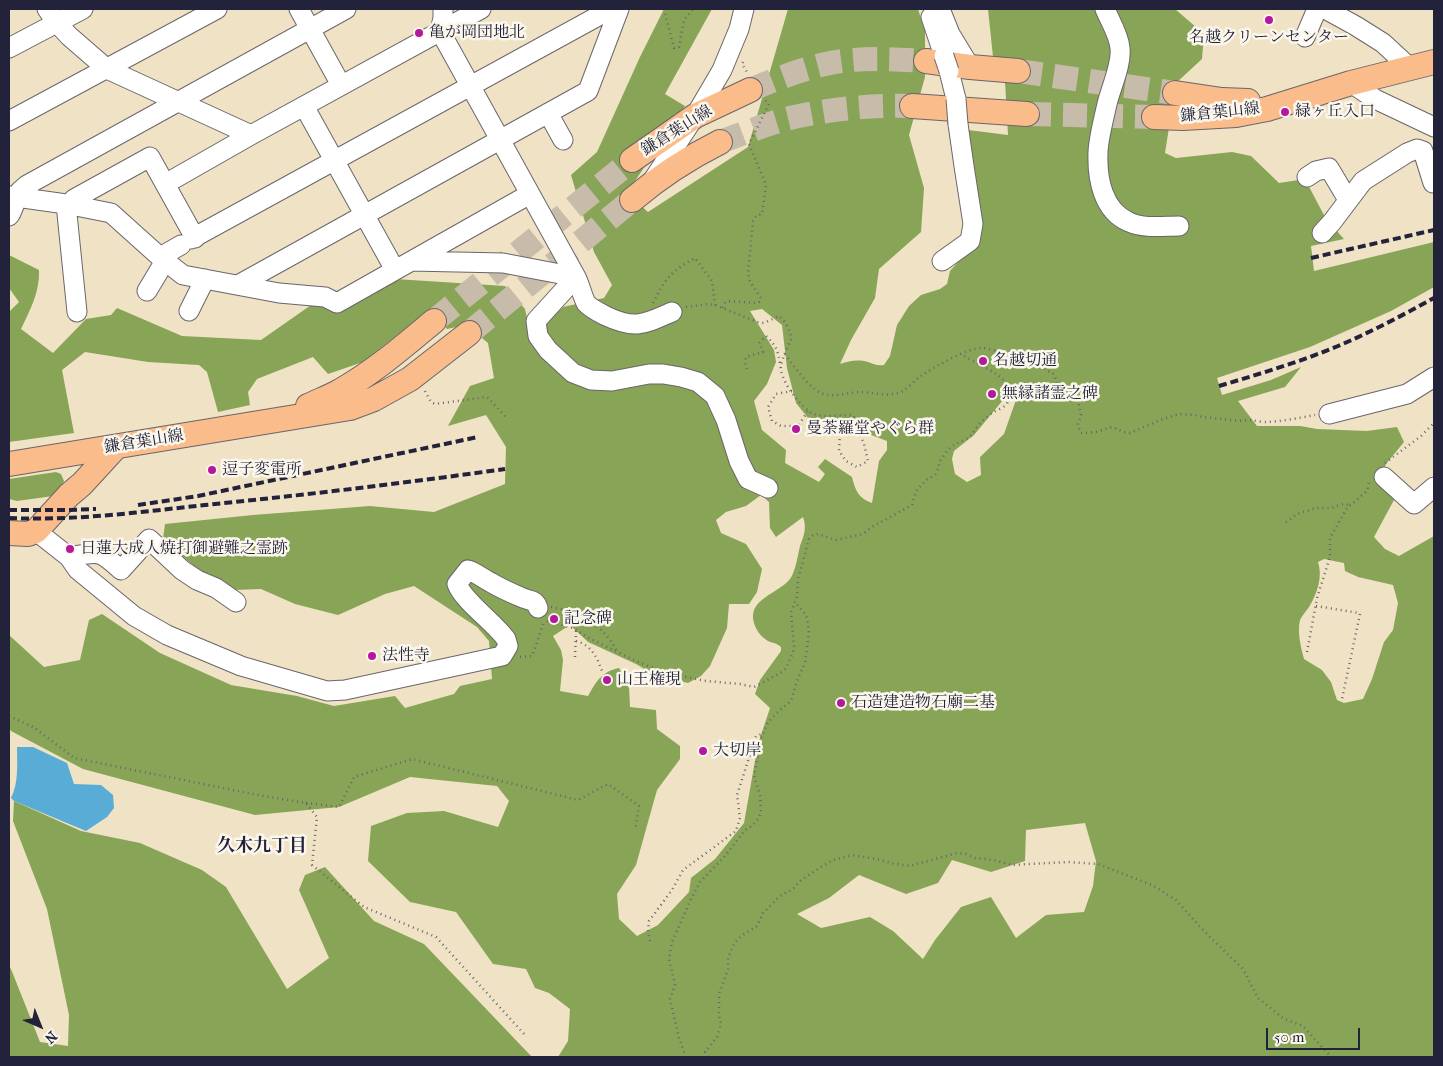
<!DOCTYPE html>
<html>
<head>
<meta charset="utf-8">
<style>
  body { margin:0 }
  #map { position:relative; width:1443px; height:1066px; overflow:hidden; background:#f0e2c5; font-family:"IM FELL French Canon",serif }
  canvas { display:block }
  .frame { position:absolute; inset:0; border:10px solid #22223b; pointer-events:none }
  .north { position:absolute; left:15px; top:1001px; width:50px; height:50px; -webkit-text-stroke:4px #fbf7ec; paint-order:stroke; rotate:136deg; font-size:14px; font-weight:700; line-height:20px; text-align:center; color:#22223b }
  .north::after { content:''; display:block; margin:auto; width:18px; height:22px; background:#22223b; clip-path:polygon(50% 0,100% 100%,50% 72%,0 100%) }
  .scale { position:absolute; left:1266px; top:1028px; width:94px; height:22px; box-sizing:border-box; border:2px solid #22223b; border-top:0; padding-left:6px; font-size:15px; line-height:18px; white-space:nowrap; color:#22223b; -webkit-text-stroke:4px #fbf7ec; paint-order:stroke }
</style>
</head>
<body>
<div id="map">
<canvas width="1443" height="1066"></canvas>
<div class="frame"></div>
<div class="north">N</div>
<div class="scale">50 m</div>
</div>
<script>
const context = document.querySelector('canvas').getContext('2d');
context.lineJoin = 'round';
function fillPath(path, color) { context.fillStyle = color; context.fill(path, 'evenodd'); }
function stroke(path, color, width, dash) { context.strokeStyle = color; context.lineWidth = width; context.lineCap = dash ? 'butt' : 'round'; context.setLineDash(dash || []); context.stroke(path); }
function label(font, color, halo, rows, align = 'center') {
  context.font = font + ' "IM FELL French Canon","Noto Serif JP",serif'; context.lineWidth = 5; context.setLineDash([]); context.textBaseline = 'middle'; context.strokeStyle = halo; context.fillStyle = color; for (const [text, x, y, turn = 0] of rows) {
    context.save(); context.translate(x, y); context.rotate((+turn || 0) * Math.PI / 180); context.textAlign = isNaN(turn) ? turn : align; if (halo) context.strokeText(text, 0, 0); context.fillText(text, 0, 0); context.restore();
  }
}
fillPath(new Path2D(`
  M664,9H712L665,94L685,106L627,193L648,212L748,147L788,9H918L925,31V77L909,135L924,188L921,232L879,269L875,298L851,340L840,364C850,361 857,359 868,362C874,364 877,366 884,365L890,356L897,325L909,306L921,295L940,289L947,284L950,271L968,251V130L1008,135L1004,63L993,57L988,9H1175L1204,34L1202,59L1176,83L1165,153L1176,158L1232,152L1251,156L1279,183L1305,179L1326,219L1344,239L1311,246L1314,271L1434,242V287L1391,311L1310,347L1217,378L1222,395L1271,380L1301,367L1285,387L1238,401L1257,426H1300L1317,429L1367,431L1397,427L1404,442L1386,464L1380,481L1394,500L1374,537L1385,549L1399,556L1434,536V1057H558L568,1041L570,1009L549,993L535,988L526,969L493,964L456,912L410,902L368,861L371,826L407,813L444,811L498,827L509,801L497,786L410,777L339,807L255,815L83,769L11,731L9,728V635L44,667L80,660L89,620L102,614L160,653L231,685L297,696L334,706L395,696L405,708L454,694L460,686L492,679L489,641L477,627L414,586L385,594L338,615L295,604L261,589L234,590L195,567L163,539L165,524L253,515L370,506L434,512L505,484L506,447L486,415L448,426L470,386L494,378L488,343L466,325L447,329L430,309L363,362L328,374L313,357L257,379L248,392L250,405L218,412L207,372L199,365L148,362L85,352L62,370L74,433L9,442V312L19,302L9,288V255L39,270C40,292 30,310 21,329L53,353L86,319L111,315L117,308L182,336L261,340L314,303L336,311L395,279L505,286L525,309L531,337L563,307L604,298L612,285L594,252L571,175L597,152L640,57ZM762,309L782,325L787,368L796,403L812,423L838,428L848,426L887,441V450L879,461L872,503C859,499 855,490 852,477L825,459L818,467L825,474L819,482L785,463L786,450L762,430L754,401L767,384L776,362L774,350L750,311ZM1013,391L1017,397L1004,434L980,457L981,475L967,482L955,474L952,459L954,451L974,435L1003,400L1005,394ZM761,495L769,502L770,528L776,537L803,517C807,528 804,535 800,546C798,555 795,573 790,579C778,594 747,599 754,623C756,630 761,637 768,641C772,643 777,643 781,647V651L760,680L755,694L770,708L759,741L755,761L744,823L715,859L691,878L689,892L658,925L637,936L619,919L617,894L636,865L657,790L680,759V746L657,729L656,710L630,707L629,686L619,668C601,672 596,682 588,696L560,691L563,660L561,650L553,636L570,625L588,642L636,664L653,674L688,683L701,676L710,666L727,628L729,604H749L757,592L762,569L746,544L721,533L716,520L726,512L746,506ZM1324,559L1344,563L1345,571L1358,577L1393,585L1398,603L1393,630L1384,642L1372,679L1363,699L1344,703L1337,700L1331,682L1322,670L1304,659C1301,648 1297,632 1300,620C1302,616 1306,611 1309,607C1317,594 1323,577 1318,562ZM1085,823L1096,861L1093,886L1084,912L1046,915L1016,938L991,897L961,907L935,940L923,959L893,931L870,917L821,928L797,914L829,898L859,875L906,894L938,883L952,860L991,872L1025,861L1026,830Z
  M56,472L61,474L64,481L60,489L53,496L17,501L9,499V479Z
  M14,801L81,831L140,843L202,870L226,887L287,989L329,958L299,890L305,875L325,867L374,921L424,944L532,1057H9V966L11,969L40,1042L68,1046L69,1015L47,909L13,821Z`), '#88a456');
fillPath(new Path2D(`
  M17,747H33L67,763L74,784L101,785L113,795L114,808L107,817L86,831L14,801L11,798C19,782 17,764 17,747Z`), '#59acd5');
stroke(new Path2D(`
  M1018,71L1175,93
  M750,90C776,79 802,69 830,63C861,57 894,59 926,61
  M1027,114L1154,117
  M720,142C742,134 764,125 786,119C827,109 869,105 912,106
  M434,321L632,160
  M469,333L632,200`), '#c7bca9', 24, [24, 12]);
const minor = new Path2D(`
  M47,9L57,23L69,36L107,69L251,135
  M299,9L341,85
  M443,9V18L440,31L576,277C580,285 582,295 586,303C590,308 600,313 606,316C636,330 644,324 672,312
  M940,9L950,34L970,67
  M1105,9C1110,21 1119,35 1120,48C1122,65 1111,87 1107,104C1104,118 1098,140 1098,153C1097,179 1103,211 1129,222C1144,229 1163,226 1179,226
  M1325,9L1356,26L1383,43L1410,68
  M931,17L944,56
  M1305,37L1317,9
  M9,48L83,9
  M949,71L956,99
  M1351,83L1375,99L1434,127
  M304,106L395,270
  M548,113L563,140
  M9,121L217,9
  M1307,177L1316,171L1329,168L1348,200
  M653,180L695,116L722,70L739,29L744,9
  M165,184L251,135L481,9
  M9,196L66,204L111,213L160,257L183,275L279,293L325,297L337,303L530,194
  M66,204L77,312
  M73,205L74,199L150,157L195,238
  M9,216L11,213L20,191L27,185L346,9
  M1322,233L1332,222L1363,181L1407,153L1417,149L1423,151L1433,183
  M191,239L611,9
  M160,257L181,245
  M411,261L503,263L576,277
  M942,261L970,241L973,224L964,166L958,124
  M576,277L536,321L538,336L548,350L573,373L591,380L612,381L649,374H663L681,377L698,382L715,396L726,420L739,461L748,479L768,488
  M238,285L588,91L619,9
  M147,291L165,261
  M189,311L205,279
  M1329,414L1407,394L1434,377
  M1384,477L1414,504L1434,487
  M36,531L69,557C99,552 98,549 121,570L149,539L182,570L197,580L216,588L236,602
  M69,557L78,570L134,616L167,635L241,666L327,691L345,690L502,656L508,646L506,639C494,622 464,602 457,584L468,570C477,573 482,578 490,582C500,588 511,593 523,598C530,601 535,599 538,608`);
const major = new Path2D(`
  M926,61L970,67L1018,71
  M1175,93L1222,100L1248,101
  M912,106L1027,114
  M1154,117L1183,118L1236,115L1267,109L1351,83L1434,62
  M632,160L695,116L750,90
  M632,200C659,177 688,158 720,142
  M308,406C318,401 330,397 340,391C374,372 404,346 434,321
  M9,464L350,408L374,399L410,379L469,333
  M9,533L28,534L36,531L69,495L82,484L116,447`);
stroke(minor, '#6a656b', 21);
stroke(major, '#6a656b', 26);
stroke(new Path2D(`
  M664,9L674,48L679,47L684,20L693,9
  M743,62L742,64L747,72
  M653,303C665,279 671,271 695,258L712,281L715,305
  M686,307L707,304L715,305L757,322L764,323L779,316C786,322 791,331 791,339C788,347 783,356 781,365C778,378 802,410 814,414C824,418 841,415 853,415L864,444L868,461L857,467L846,461L839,451L841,415
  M723,308L725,303L728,301L756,303L759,302L761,298L750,282L748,274L753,221L756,216L762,214L766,185L749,144L769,104L765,100
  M785,354C794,366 812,394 828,395C838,396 848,393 858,392C872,392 890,398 903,391C909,387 915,380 921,376C932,368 969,347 982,348C987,348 992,350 997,351C1011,352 1025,353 1037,361C1040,363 1042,367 1045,369C1048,372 1052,371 1054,375C1058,381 1054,387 1063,390L1068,386L1076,391L1081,415L1078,424L1080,432L1082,433L1096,432L1112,427L1124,432L1130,433L1163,419L1179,414L1195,415L1202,417L1242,421C1249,419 1255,421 1263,422C1280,422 1298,418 1315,415
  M747,369L745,363L746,357L763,352L759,343L766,336C776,345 778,351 780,364
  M425,391L431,402L435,404L487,397L506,417
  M792,391L776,394L768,407L772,421L781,426H798L808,411
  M1385,463L1421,436L1434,423
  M1286,522L1297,514L1316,508H1331L1343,504L1350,505
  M1316,606L1359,613L1360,614L1342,699
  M551,607C580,612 605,626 617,652
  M547,621L573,628L587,637L617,652L645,665L671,674L706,681L740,684L754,687L782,672L786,668L793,653L794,646L791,612L797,597L798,579L809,539L813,535L818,534L836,540L863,534L872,527L912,505L916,491L926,480L935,475L938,469L940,461L948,450L952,446L970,437L981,422L993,412L1002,408L1007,404C1013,383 1002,377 986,368C977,363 969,359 961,354
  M576,641C592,645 598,659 603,674
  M1307,652L1317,598L1330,557V538L1347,508L1367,491L1369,482
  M520,657L532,656L544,622
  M575,657L576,631
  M9,716L35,728L74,758L258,795L306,803L317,817L312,865L364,907L436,937L525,1035
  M306,803L339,807L354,777L412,759L578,800L608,784L639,806L635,830
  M650,941L648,932L649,921L672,890L683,870L736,831L740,818L737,795L756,736L762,734
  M686,1057L679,1038L670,999L675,985L669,959L672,942L691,899L700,882L725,856L745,830L752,826L758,819L761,812L760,794L754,776L761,738L768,722L781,709L791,701L798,678L805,663L806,655L809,633L807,618L805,614L795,602
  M708,1057L705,1052L717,1037L720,1027L721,1023L719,1016V994L728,969V958L733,946L738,939L743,935L757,926L763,913L780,896L793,889L800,881L821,867L833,860L852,855L876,859L891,863L910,866L957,853L966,854L975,858L994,860L1012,865L1068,862L1098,864L1152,885L1176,900L1203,930L1243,969L1258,998L1284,1019L1303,1026L1331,1057`), '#6a656b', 2.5, [1, 4]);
stroke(minor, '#fff', 19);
stroke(major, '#f9bc8a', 24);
stroke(new Path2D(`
  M1311,258L1434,230
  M1219,386C1259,374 1300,362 1338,346C1371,332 1403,315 1434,298
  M138,505L198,496L478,437
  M9,510H70L96,509
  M9,518C74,521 140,512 205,505C305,495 405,483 505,469`), '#22223b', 4, [8, 4]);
const minorBridge = new Path2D(`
  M944,56L949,71
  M956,99L958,124`);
stroke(minorBridge, '#6a656b', 21, []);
stroke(minorBridge, '#fff', 19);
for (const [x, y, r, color] of [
  [1269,20,5,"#b5179e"],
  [419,33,5,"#b5179e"],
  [1285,112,5,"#b5179e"],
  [983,361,5,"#b5179e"],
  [992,394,5,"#b5179e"],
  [796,429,5,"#b5179e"],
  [212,470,5,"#b5179e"],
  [70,549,5,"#b5179e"],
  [554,619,5,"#b5179e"],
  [372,656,5,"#b5179e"],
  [607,680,5,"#b5179e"],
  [841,703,5,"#b5179e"],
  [703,751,5,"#b5179e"]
]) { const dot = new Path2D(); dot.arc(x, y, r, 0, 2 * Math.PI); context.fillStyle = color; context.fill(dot); stroke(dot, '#fbf7ec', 2); }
label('16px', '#22223b', '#fbf7ec', [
  ["亀が岡団地北",429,33],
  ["名越クリーンセンター",1269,38,"center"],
  ["緑ヶ丘入口",1295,112],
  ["名越切通",993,361],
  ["無縁諸霊之碑",1002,394],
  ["曼荼羅堂やぐら群",806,429],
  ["逗子変電所",222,470],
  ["日蓮大成人焼打御避難之霊跡",80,549],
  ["記念碑",564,619],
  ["法性寺",382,656],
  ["山王権現",617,680],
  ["石造建造物石廟二基",851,703],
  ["大切岸",713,751]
], 'left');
label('16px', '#22223b', '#fbf7ec', [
  ["鎌倉葉山線",1220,113,-6],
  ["鎌倉葉山線",677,131,-32],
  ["鎌倉葉山線",144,442,-9]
]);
label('bold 18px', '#22223b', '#fbf7ec', [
  ["久木九丁目",262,847]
]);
</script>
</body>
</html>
